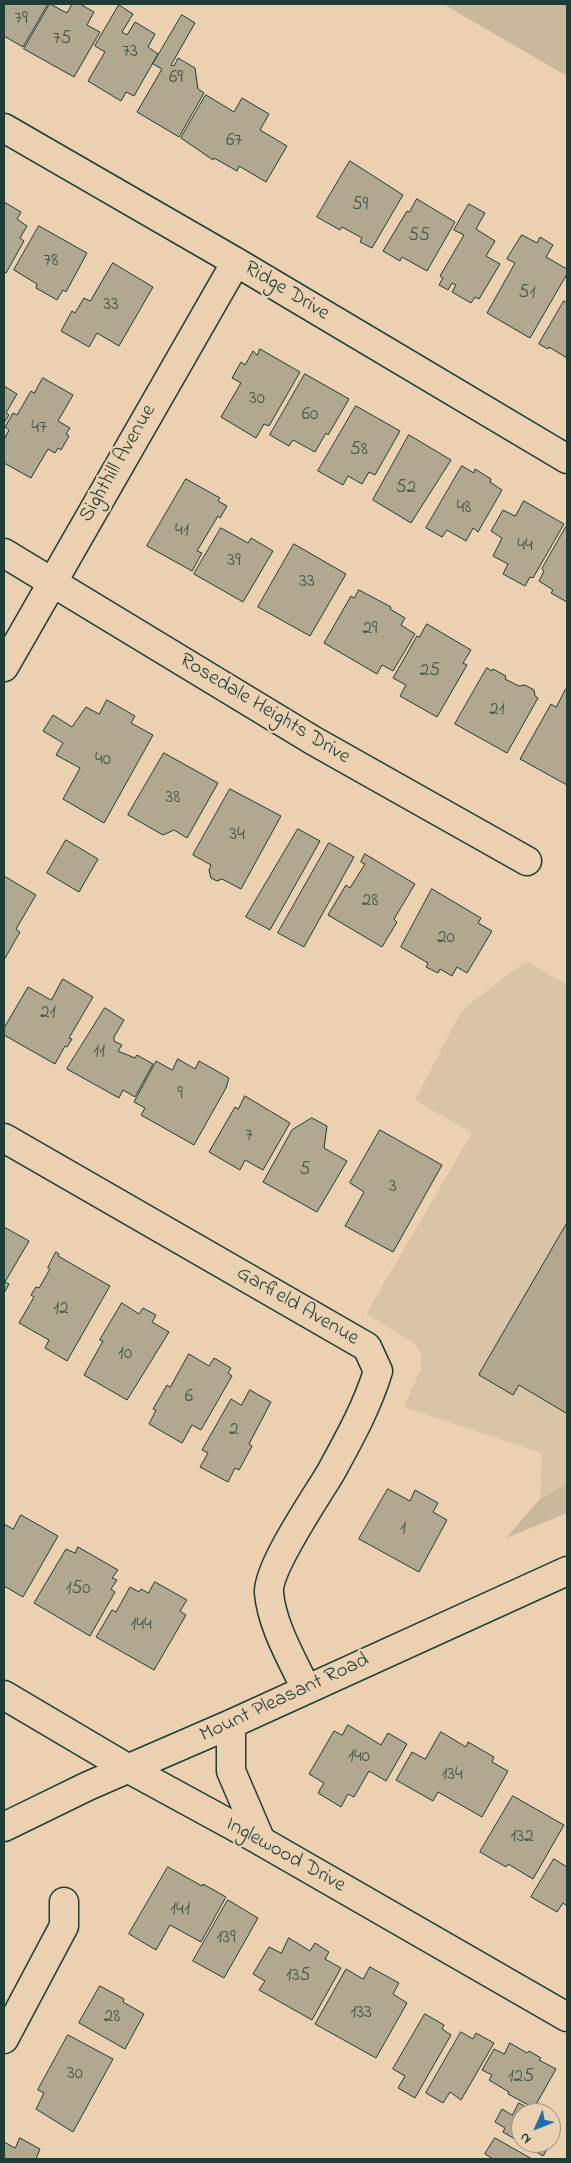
<!DOCTYPE html>
<html>
<head>
<meta charset="utf-8">
<style>
  body { margin:0 }
  #map { position:relative; width:571px; height:2163px; overflow:hidden; background:#ebd0b2; font-family:"Indie Flower",sans-serif }
  canvas { display:block }
  .frame { position:absolute; inset:0; border:5px solid #1f3d34; pointer-events:none }
  .north { position:absolute; left:511px; top:2103px; width:50px; height:50px; box-sizing:border-box; background:#ebd0b2; border:1px solid #999580; border-radius:50%; rotate:226deg; font-size:14px; font-weight:700; line-height:20px; text-align:center; color:#1f3d34 }
  .north::after { content:''; display:block; margin:auto; width:18px; height:22px; background:#1f6fb2; clip-path:polygon(50% 0,100% 100%,50% 72%,0 100%) }
</style>
</head>
<body>
<div id="map">
<canvas width="571" height="2163"></canvas>
<div class="frame"></div>
<div class="north">N</div>
</div>
<script>
const context = document.querySelector('canvas').getContext('2d');
context.lineJoin = 'round';
function fillPath(path, color) { context.fillStyle = color; context.fill(path, 'evenodd'); }
function stroke(path, color, width, dash) { context.strokeStyle = color; context.lineWidth = width; context.lineCap = dash ? 'butt' : 'round'; context.setLineDash(dash || []); context.stroke(path); }
function label(font, color, halo, rows, align = 'center') {
  context.font = font + ' "Indie Flower",sans-serif'; context.lineWidth = 4.5; context.setLineDash([]); context.textBaseline = 'middle'; context.strokeStyle = halo; context.fillStyle = color; for (const [text, x, y, turn = 0] of rows) {
    context.save(); context.translate(x, y); context.rotate((+turn || 0) * Math.PI / 180); context.textAlign = isNaN(turn) ? turn : align; if (halo) context.strokeText(text, 0, 0); context.fillText(text, 0, 0); context.restore();
  }
}
fillPath(new Path2D(`
  M526,961L567,985V1484L540,1499L542,1453L404,1407L421,1369V1355L415,1344L403,1336L366,1314L472,1133L415,1100L462,1010Z`), '#dac4a8');
fillPath(new Path2D(`
  M443,4H567V76Z
  M567,1484V1513L506,1538L540,1499Z`), '#cab89d');
const building = new Path2D(`
  M4,4H48L23,47L4,36Z
  M50,4L67,13L72,4H80L94,12L87,25L100,32L74,77L24,49Z
  M119,5L133,14L122,32L127,35L135,22L155,34L148,47L158,54L134,96L126,92L121,101L88,81L105,52L95,46Z
  M182,15L195,23L171,65L174,66L178,58L195,68L198,89L204,93L179,137L137,112L162,69L153,64Z
  M206,95L234,112L242,98L269,114L260,130L287,146L266,182L239,166L237,171L214,158L213,160L181,138Z
  M350,161L403,195L372,248L360,242L362,238L342,227L340,230L317,217Z
  M417,199L455,222L427,271L402,257L400,261L383,251L407,211L409,212Z
  M4,202L21,212L17,219L27,226L20,238L24,241L6,273L4,272Z
  M469,204L485,213L476,229L495,241L486,256L500,264L479,299L475,297L471,303L452,292L456,285L452,283L448,290L439,285L443,278L440,276L464,235L454,230Z
  M39,226L87,253L66,292L63,290L57,300L36,288L37,284L14,270Z
  M522,235L537,243L540,237L553,245L546,257L567,269V274L530,338L487,313L515,263L507,259Z
  M113,263L153,287L119,346L97,333L89,347L61,331L72,311L75,313L84,298L90,301Z
  M564,301L567,303V358L549,347L548,349L539,344Z
  M260,349L300,372L269,426L264,424L256,438L221,417L241,383L232,378L241,362L245,365L253,351L257,355Z
  M305,374L349,399L328,435L326,433L315,452L293,440L289,446L270,435Z
  M43,378L73,395L58,421L70,428L66,434L69,436L61,450L58,448L55,453L48,449L31,478L4,463V440L9,430L5,427L13,413L17,415L31,391L34,393Z
  M4,386L17,394L6,413L9,415L4,423Z
  M356,406L400,431L375,475L369,472L362,484L348,476L343,485L318,471Z
  M409,435L451,460L411,523L373,500Z
  M462,466L474,473L475,469L491,479L490,482L502,490L478,532L473,528L466,541L447,530L442,537L426,528Z
  M186,479L220,498L218,501L227,506L220,518L218,516L197,551L202,553L192,571L147,546Z
  M524,501L564,524L533,578L530,577L525,586L503,574L508,564L493,556L502,538L491,531L503,510L515,516Z
  M566,527L567,528V602L551,593L553,590L539,581L544,571L542,569Z
  M221,528L248,543L251,538L273,551L243,602L194,574Z
  M294,544L346,574L310,636L258,607Z
  M359,590L391,607L390,609L405,618L401,625L415,634L393,671L382,665L377,674L324,643L351,596L354,598Z
  M427,624L471,650L463,663L467,665L437,717L400,696L406,685L393,678L417,636L419,637Z
  M487,668L492,671L493,669L506,676L505,679L519,686L525,685L534,690L535,696L538,698L507,753L455,724Z
  M566,689H567V785L520,759L551,704L556,707Z
  M107,700L135,716L131,723L153,735L104,823L63,799L80,768L56,755L63,743L43,731L53,715L72,727L86,707L99,714Z
  M164,753L218,783L187,838L174,830L163,835L128,815Z
  M230,789L281,816L241,889L222,879L217,881L211,878L209,870L211,865L193,855Z
  M298,829L320,841L270,930L246,917Z
  M66,840L98,859L79,892L47,873Z
  M329,843L354,857L304,947L278,933Z
  M365,854L415,884L394,919L397,922L382,947L328,915L346,885L350,888L365,864L361,862Z
  M4,876L36,895L16,929L20,932L4,960Z
  M432,889L481,918L478,923L492,931L467,973L457,967L452,976L440,969L438,973L426,967L428,963L401,947Z
  M63,979L93,997L69,1038L72,1039L67,1047L65,1046L55,1064L4,1035V1028L28,987L51,1000Z
  M105,1008L124,1020L114,1037V1041L122,1045L118,1051L135,1058L137,1055L153,1064L135,1097L123,1090L119,1098L67,1069Z
  M178,1059L195,1069L199,1061L229,1078L226,1088L194,1145L141,1115L145,1108L134,1102L156,1061L172,1070Z
  M245,1096L290,1123L263,1170L245,1160L240,1170L209,1152L235,1107L238,1109Z
  M312,1118L327,1126L324,1148L347,1161L317,1212L263,1182L292,1130Z
  M380,1130L442,1165L393,1252L345,1226L364,1192L350,1183Z
  M567,1223V1411L566,1413L519,1385L513,1395L479,1375Z
  M4,1227L29,1241L5,1282L9,1284L4,1293Z
  M56,1252L59,1254L58,1256L110,1286L67,1361L45,1348L49,1340L19,1323L34,1297L31,1295L36,1287L39,1288L50,1269L48,1268Z
  M122,1303L139,1314L143,1308L156,1315L152,1322L169,1332L127,1400L84,1375L103,1341L100,1340Z
  M189,1354L209,1366L214,1358L231,1368L228,1373L232,1376L201,1430L192,1425L182,1443L149,1424L156,1410L153,1409L167,1385L170,1387Z
  M250,1390L271,1402L249,1444L252,1446L239,1470L235,1468L228,1482L200,1467L208,1453L202,1450L231,1399L241,1405Z
  M388,1489L410,1501L415,1490L438,1503L433,1512L447,1520L419,1572L359,1539Z
  M21,1515L58,1536L23,1597L4,1586V1524L13,1529Z
  M78,1547L118,1570L112,1578L117,1580L111,1589L115,1592L90,1636L34,1603L66,1549L75,1553Z
  M155,1582L187,1600L180,1611L186,1615L154,1670L96,1637L112,1610L116,1612L130,1587L139,1592L141,1589L148,1593Z
  M348,1725L381,1745L388,1733L407,1744L386,1781L369,1771L354,1797L348,1794L341,1807L318,1793L324,1783L309,1774L334,1731L342,1735Z
  M441,1732L466,1747L468,1742L494,1757L492,1762L508,1771L482,1817L438,1792L433,1801L396,1780L412,1752L425,1759Z
  M513,1796L564,1825L533,1879L508,1864L506,1867L480,1852Z
  M554,1859L567,1867V1906L563,1903L557,1912L531,1897Z
  M168,1867L202,1886L203,1884L226,1897L201,1942L170,1925L156,1950L129,1934Z
  M228,1900L258,1918L224,1978L193,1961Z
  M289,1938L310,1951L315,1943L329,1952L325,1959L341,1968L312,2020L259,1990L265,1981L253,1974L269,1947L281,1953Z
  M370,1967L399,1983L393,1994L407,2003L376,2058L315,2024L346,1969L363,1979Z
  M100,1986L124,1999L123,2002L144,2014L125,2049L79,2023Z
  M425,2014L444,2025L442,2029L451,2035L415,2098L398,2088L405,2076L393,2069Z
  M461,2032L473,2039L476,2033L494,2043L461,2100L450,2092L443,2103L426,2093Z
  M68,2035L113,2059L73,2132L36,2109L44,2093L38,2090Z
  M510,2043L527,2053L529,2051L541,2058L539,2060L556,2069L534,2108L508,2094L509,2092L489,2080L492,2075L482,2070L494,2049L504,2054Z
  M519,2103L536,2113H521V2143H551L543,2156L503,2132L505,2128L495,2122L502,2109L512,2115Z
  M551,2121L560,2127L551,2143Z
  M20,2138L40,2149L36,2159H4V2142L15,2148Z
  M495,2138L532,2159H493L485,2154Z`);
fillPath(building, '#b2a78f');
stroke(building, '#1f3d34', 1);
const street = new Path2D(`
  M4,128L236,262L567,459
  M4,553L314,741L527,861
  M4,667L236,262
  M4,1138L367,1347L378,1371C367,1407 349,1439 331,1472C317,1496 267,1568 269,1593C272,1626 292,1659 306,1689
  M4,1695L129,1769L261,1841L567,2017
  M4,2039L64,1926V1902`);
const secondary = new Path2D(`
  M231,1724V1771L261,1841
  M4,1827L88,1786L231,1724L567,1571`);
stroke(street, '#1f3d34', 31);
stroke(secondary, '#1f3d34', 31);
stroke(street, '#ebd0b2', 28);
stroke(secondary, '#ebd0b2', 28);
label('19px', '#44584b', null, [
  ["79",21,20],
  ["75",62,40],
  ["73",130,53],
  ["69",176,79],
  ["67",234,142],
  ["59",360,206],
  ["55",419,237],
  ["78",51,262],
  ["51",527,294],
  ["33",111,306],
  ["30",257,400],
  ["60",310,416],
  ["47",39,429],
  ["58",359,451],
  ["52",406,489],
  ["48",464,509],
  ["41",182,532],
  ["44",525,547],
  ["39",234,562],
  ["33",307,583],
  ["29",370,630],
  ["25",430,672],
  ["21",497,711],
  ["40",103,761],
  ["38",173,799],
  ["34",237,836],
  ["28",370,902],
  ["20",446,939],
  ["21",48,1014],
  ["11",99,1053],
  ["9",180,1095],
  ["7",249,1137],
  ["5",305,1171],
  ["3",393,1188],
  ["12",61,1310],
  ["10",125,1355],
  ["6",189,1398],
  ["2",234,1431],
  ["1",403,1530],
  ["150",78,1590],
  ["144",141,1626],
  ["140",359,1758],
  ["134",452,1776],
  ["132",522,1838],
  ["141",180,1911],
  ["139",226,1939],
  ["135",298,1977],
  ["133",361,2014],
  ["28",112,2018],
  ["30",75,2075],
  ["125",521,2078]
]);
label('21px', '#1f3d34', '#ebd0b2', [
  ["Ridge Drive",286,292,31],
  ["Sighthill Avenue",119,464,-60],
  ["Rosedale Heights Drive",264,710,31],
  ["Garfield Avenue",297,1307,30],
  ["Mount Pleasant Road",285,1699,-25],
  ["Inglewood Drive",285,1856,29]
]);
</script>
</body>
</html>
